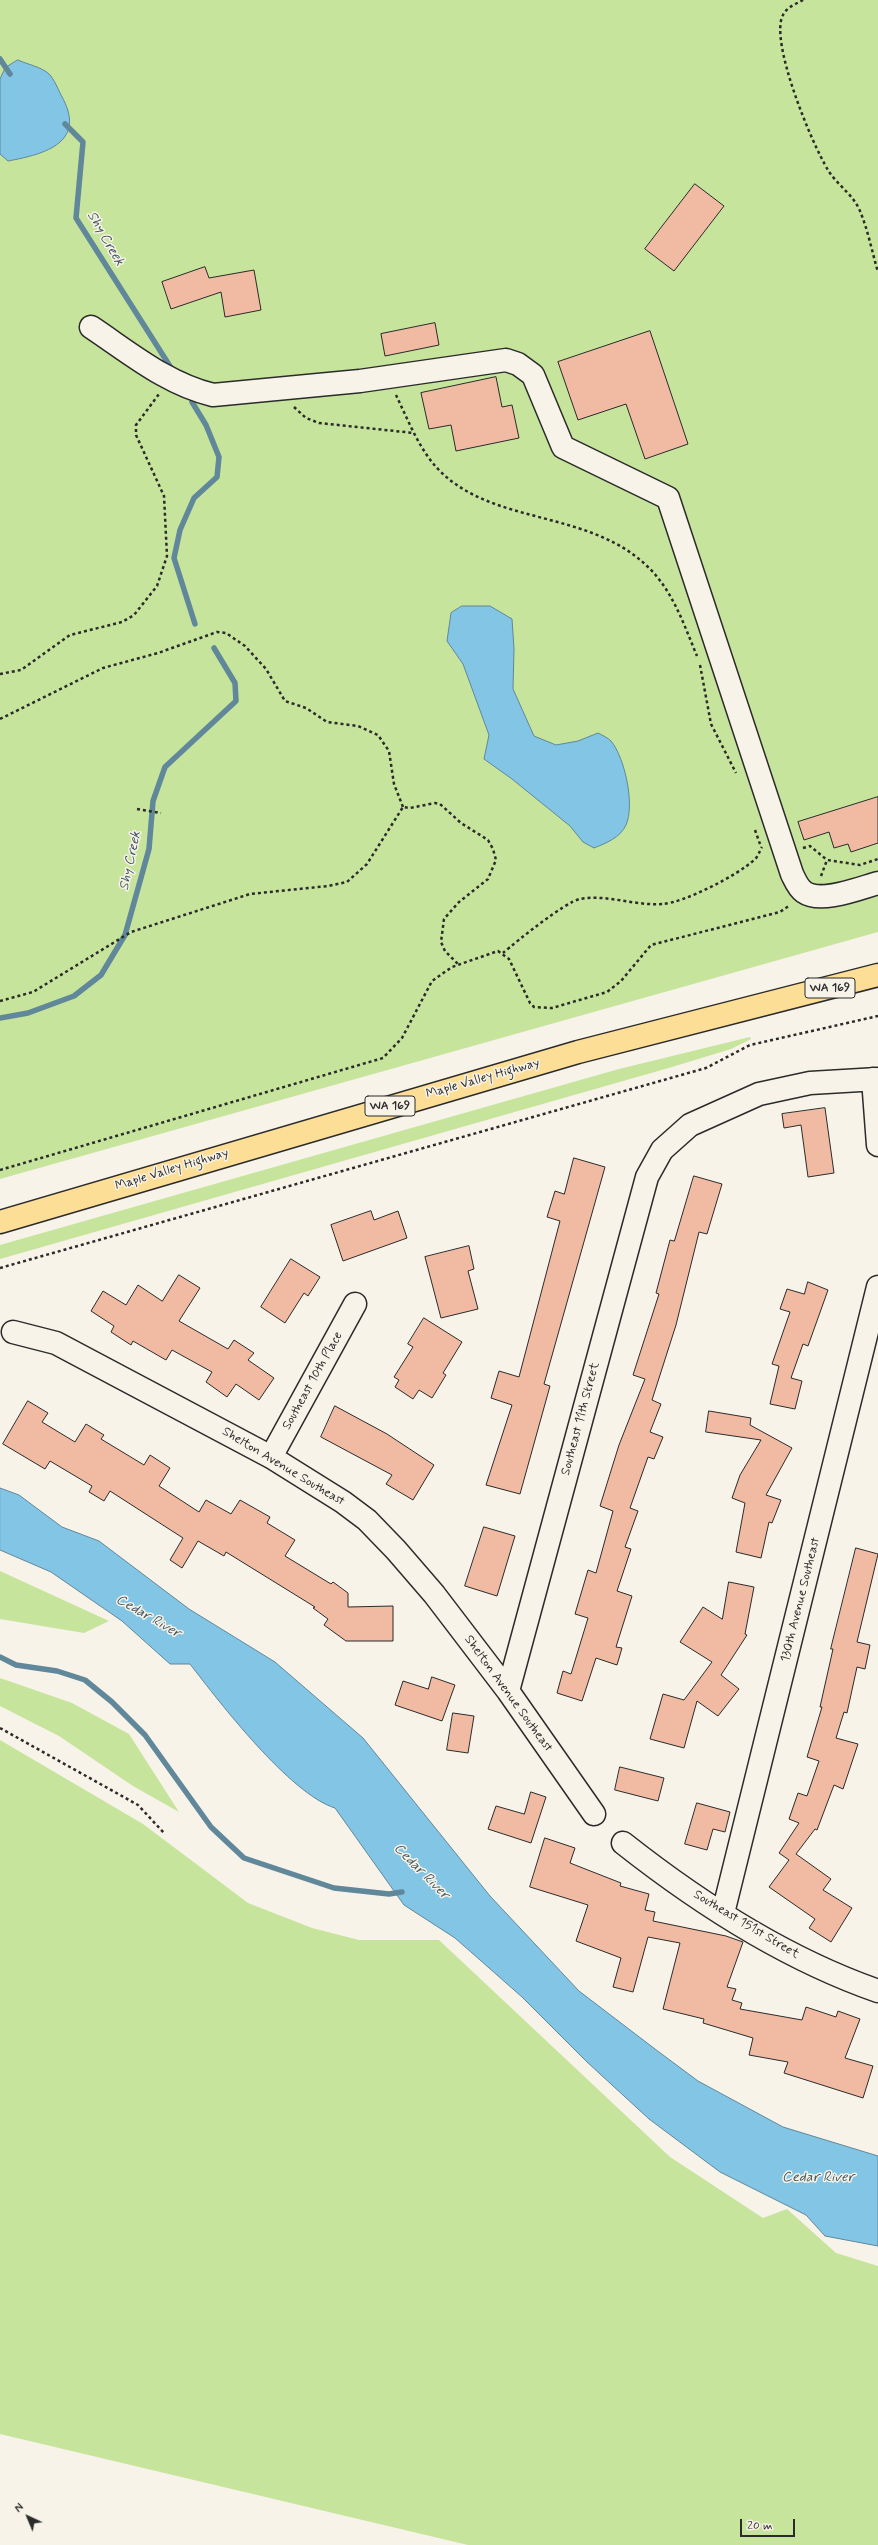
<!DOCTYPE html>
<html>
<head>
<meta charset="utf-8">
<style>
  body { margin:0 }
  #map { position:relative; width:878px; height:2545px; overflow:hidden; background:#f7f3e8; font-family:Mynerve,sans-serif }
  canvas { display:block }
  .north { position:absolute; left:8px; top:2497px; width:40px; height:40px; -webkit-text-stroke:3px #f7f3e8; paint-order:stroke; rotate:316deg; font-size:11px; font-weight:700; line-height:16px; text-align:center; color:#2b2b2b }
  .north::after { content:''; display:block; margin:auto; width:14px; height:18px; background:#2b2b2b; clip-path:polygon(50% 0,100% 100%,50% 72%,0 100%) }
  .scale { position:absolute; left:740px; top:2519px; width:55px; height:18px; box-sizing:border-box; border:2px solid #2b2b2b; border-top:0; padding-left:5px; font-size:12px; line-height:14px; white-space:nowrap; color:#2b2b2b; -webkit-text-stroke:3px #f7f3e8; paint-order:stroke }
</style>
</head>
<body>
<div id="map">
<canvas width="878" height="2545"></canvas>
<div class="north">N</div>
<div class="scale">20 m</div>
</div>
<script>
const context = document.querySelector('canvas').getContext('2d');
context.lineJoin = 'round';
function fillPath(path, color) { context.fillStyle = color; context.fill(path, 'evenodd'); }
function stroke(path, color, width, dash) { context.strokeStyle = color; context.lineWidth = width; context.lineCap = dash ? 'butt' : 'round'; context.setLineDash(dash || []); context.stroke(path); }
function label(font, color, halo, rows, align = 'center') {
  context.font = font + ' Mynerve,sans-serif'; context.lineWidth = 3; context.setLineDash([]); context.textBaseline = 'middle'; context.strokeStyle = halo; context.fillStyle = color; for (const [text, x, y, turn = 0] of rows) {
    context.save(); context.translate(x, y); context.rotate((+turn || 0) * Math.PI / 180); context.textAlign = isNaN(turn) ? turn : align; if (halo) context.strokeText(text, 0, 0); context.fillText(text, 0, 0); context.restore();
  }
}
fillPath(new Path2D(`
  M0,0H878V932L0,1179Z
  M750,1037L751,1039L731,1049L672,1067L0,1259V1245L619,1069Z
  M0,1571L109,1621L84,1633L0,1619Z
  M0,1678L72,1703L129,1734L179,1812L133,1786L59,1736L0,1706Z
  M0,1740L143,1824L248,1903L312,1928L359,1940H439L670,2157L763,2218L787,2209L836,2253L878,2266V2545H468L0,2434Z`), '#c6e49c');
const water = new Path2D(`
  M18,60C26,64 42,67 49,74C54,79 58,89 61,95C88,142 46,154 8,161L0,154V79L5,68Z
  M462,606H490L512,619L514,649L513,689L534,736L556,745L578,741L598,733C602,735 608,738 611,741C625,758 635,805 626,825C620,838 606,843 594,848L583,842L570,826L512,779L484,759L489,735L463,664L447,641L451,613Z
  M0,1488L19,1495L62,1527L99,1541L189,1609L275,1662L363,1738L490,1896L579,1991L655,2049L698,2081L783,2127L878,2156V2246L825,2236L806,2215L720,2172L649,2119L587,2062L522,1997L455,1938L404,1905L335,1808C290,1794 220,1703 190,1664H170L122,1621L51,1572L0,1550Z`);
fillPath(water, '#83c5e4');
stroke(water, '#60879a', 1);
stroke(new Path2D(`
  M0,59L10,74
  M65,124L83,142L76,218L173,371
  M192,402L206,425L219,457L217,477L194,498L180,530L174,558L195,624
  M0,1018L28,1013L74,996L101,975L125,935L149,849L153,801L165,767L236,701L235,683L214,648
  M0,1657L16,1665L57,1671L85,1680L112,1702L145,1735L211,1827L244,1858L334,1888L389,1894L402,1892`), '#60879a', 5.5);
const building = new Path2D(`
  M695,184L724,206L674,271L645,249Z
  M205,267L209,278L254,270L261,310L225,317L221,292L171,309L162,282Z
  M435,323L439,345L385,356L381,334Z
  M650,331L688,444L645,459L626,404L578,420L558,362Z
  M496,377L502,407L512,405L519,438L456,451L451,425L429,429L421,393Z
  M878,797V843L851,852L848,844L834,848L829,832L804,840L798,822Z
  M825,1108L834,1173L808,1177L801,1125L784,1128L782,1114Z
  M574,1158L605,1167L544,1384L550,1386L520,1494L486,1485L512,1405L491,1398L499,1371L519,1377L560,1221L547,1217L555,1191L564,1194Z
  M694,1176L722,1184L707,1234L699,1232L676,1325L652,1400L661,1404L650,1432L663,1437L654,1459L648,1457L630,1508L638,1511L625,1547L631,1549L617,1591L632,1596L616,1647L622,1648L617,1665L596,1658L582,1701L557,1693L563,1671L571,1674L588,1618L575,1614L588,1570L596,1573L613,1511L600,1506L619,1445L645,1379L633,1375L659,1294L656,1293L670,1240L674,1241Z
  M371,1211L374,1220L398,1211L407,1238L343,1261L331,1225Z
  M469,1246L474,1269L468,1271L478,1309L441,1318L425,1257Z
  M291,1259L320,1277L308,1296L304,1293L285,1323L261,1307Z
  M179,1275L200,1288L179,1321L228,1349L234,1340L254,1353L248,1360L274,1378L259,1400L236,1384L227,1397L206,1382L212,1372L172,1350L166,1360L133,1341L131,1345L111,1332L114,1326L91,1311L103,1291L126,1305L138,1285L162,1301Z
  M808,1282L828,1290L808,1346L803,1344L791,1378L802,1381L795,1409L770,1404L779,1366L772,1364L790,1312L780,1309L787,1289L804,1294Z
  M424,1318L462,1342L443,1373L446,1375L432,1398L419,1390L413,1399L395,1387L399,1380L394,1377L413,1347L408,1344Z
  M28,1401L48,1413L42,1422L75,1442L86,1424L104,1435L101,1439L144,1465L150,1455L170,1468L159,1486L199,1512L206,1500L231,1514L240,1500L270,1517L267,1523L295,1540L285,1556L331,1584L333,1582L348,1593V1607L393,1606V1641H346L324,1625L328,1619L313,1608L315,1607L226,1552L224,1556L198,1541L182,1568L170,1560L183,1538L110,1491L104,1501L89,1492L92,1486L50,1461L45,1469L3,1444Z
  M335,1406L387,1434L434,1465L413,1500L386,1484L392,1475L321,1437Z
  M709,1411L751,1418L750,1425L792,1448L766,1495L781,1500L772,1523L769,1522L761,1558L736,1552L745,1503L732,1498L740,1475L761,1440L706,1432Z
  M484,1527L515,1536L497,1596L465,1586Z
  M856,1548L878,1554L857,1642L870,1645L865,1669L857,1667L847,1713L844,1712L836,1738L858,1744L843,1789L834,1785L817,1830L815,1829L796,1854L831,1879L823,1890L852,1908L831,1942L809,1928L815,1919L769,1887L789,1860L779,1853L799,1823L789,1819L798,1793L807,1796L819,1761L807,1757L822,1707H820L833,1649H831Z
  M729,1582L754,1587L745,1634L747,1635L721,1675L739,1689L718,1716L697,1701L684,1748L650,1739L663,1694L684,1700L712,1662L680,1642L703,1607L722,1619Z
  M432,1677L455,1685L442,1721L395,1705L403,1681L428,1689Z
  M453,1713L474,1716L468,1753L447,1750Z
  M620,1767L664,1778L658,1801L615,1790Z
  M531,1792L546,1797L531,1843L488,1829L496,1806L524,1814Z
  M697,1803L730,1812L725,1832L713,1829L707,1850L685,1844Z
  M545,1838L575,1848L570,1863L621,1883L620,1886L649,1894L645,1910L655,1912L653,1921L726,1936L743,1942L727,1987L736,1989L732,2000L742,2003L740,2009L802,2020L806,2007L836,2017L838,2011L860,2019L845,2058L873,2066L863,2098L784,2073L788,2062L749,2055L753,2038L703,2023L704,2019L663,2009L680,1943L648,1937L633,1992L613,1987L621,1958L576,1941L588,1905L530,1887Z`);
fillPath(building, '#f0baa3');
stroke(building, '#2b2b2b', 1);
const minor = new Path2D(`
  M91,327C130,353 167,384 213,395L360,381L506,360L518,364L533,375L563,447L668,498L792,874C795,880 798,888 804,892C821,904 860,888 878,883
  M873,1079L878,1145
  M13,1332L56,1343L271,1457L343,1502L367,1520L396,1550L434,1594L508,1691L594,1814
  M271,1457L355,1304
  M508,1691L647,1177L662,1150L690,1125L759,1094L810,1083L878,1079
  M623,1843C699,1903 786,1959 878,1991
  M723,1913L878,1287`);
const major = new Path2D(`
  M0,1222L578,1052L878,975`);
stroke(minor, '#2b2b2b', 25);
stroke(major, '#2b2b2b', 25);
stroke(new Path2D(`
  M803,0C796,4 787,7 783,15C769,41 812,144 828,170C837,185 853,194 860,211C868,230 872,252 878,272
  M396,395C408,420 419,449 438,469C492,526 589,509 648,567C673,591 684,625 697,656
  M294,407L306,418L319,423L414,433
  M700,665L711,724L736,773
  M0,674L21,670L70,635L122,622L134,615L157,586L167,556L164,496L136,435V425L159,394
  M0,719L103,668L158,653L217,632L226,633L245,646L266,669L285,701L306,708L327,722L358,726L378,735L389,751L394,784L403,807
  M137,809L161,813
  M755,830L760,844
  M803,848L810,846L827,860
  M821,876L827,860L860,865L878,859
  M503,953C517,941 565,902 580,899C607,894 634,906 662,904C684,903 738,875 754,860C758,857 759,852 762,847
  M0,1001L33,992L131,932L250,894L328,886L347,882L367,864L403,807L410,808L435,803L440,804L461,823L488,840L493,849L496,860L488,879L459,902L444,919L441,942L445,951L459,965
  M0,1170L383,1058L402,1038L432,981L452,967L498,951L509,959L530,1003L534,1007L552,1008L607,992L621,981L651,945L780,912L790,905
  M0,1268L706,1068L750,1045L878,1016
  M0,1728L138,1805L164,1833`), '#2b2b2b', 2.5, [3, 3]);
stroke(minor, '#f7f3e8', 22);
stroke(major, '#fdde96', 22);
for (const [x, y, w] of [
  [830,988,50],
  [390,1106,50]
]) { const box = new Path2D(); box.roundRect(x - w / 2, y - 10, w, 20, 3); context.fillStyle = '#f7f3e8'; context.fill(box); stroke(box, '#2b2b2b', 1); }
label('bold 12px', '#2b2b2b', null, [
  ["WA 169",830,988],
  ["WA 169",390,1106]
]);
label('13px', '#2b2b2b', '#f7f3e8', [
  ["Maple Valley Highway",483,1079,-16],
  ["Maple Valley Highway",172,1170,-17],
  ["Southeast 10th Place",313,1381,-61],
  ["Southeast 11th Street",581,1419,-75],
  ["Shelton Avenue Southeast",283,1467,31],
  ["130th Avenue Southeast",801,1600,-76],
  ["Shelton Avenue Southeast",508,1694,54],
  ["Southeast 151st Street",746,1925,31]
]);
label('italic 14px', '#455962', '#f7f3e8', [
  ["Shy Creek",105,239,60],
  ["Shy Creek",131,861,-78],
  ["Cedar River",148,1617,30],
  ["Cedar River",421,1872,45],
  ["Cedar River",818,2178]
]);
</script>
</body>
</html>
